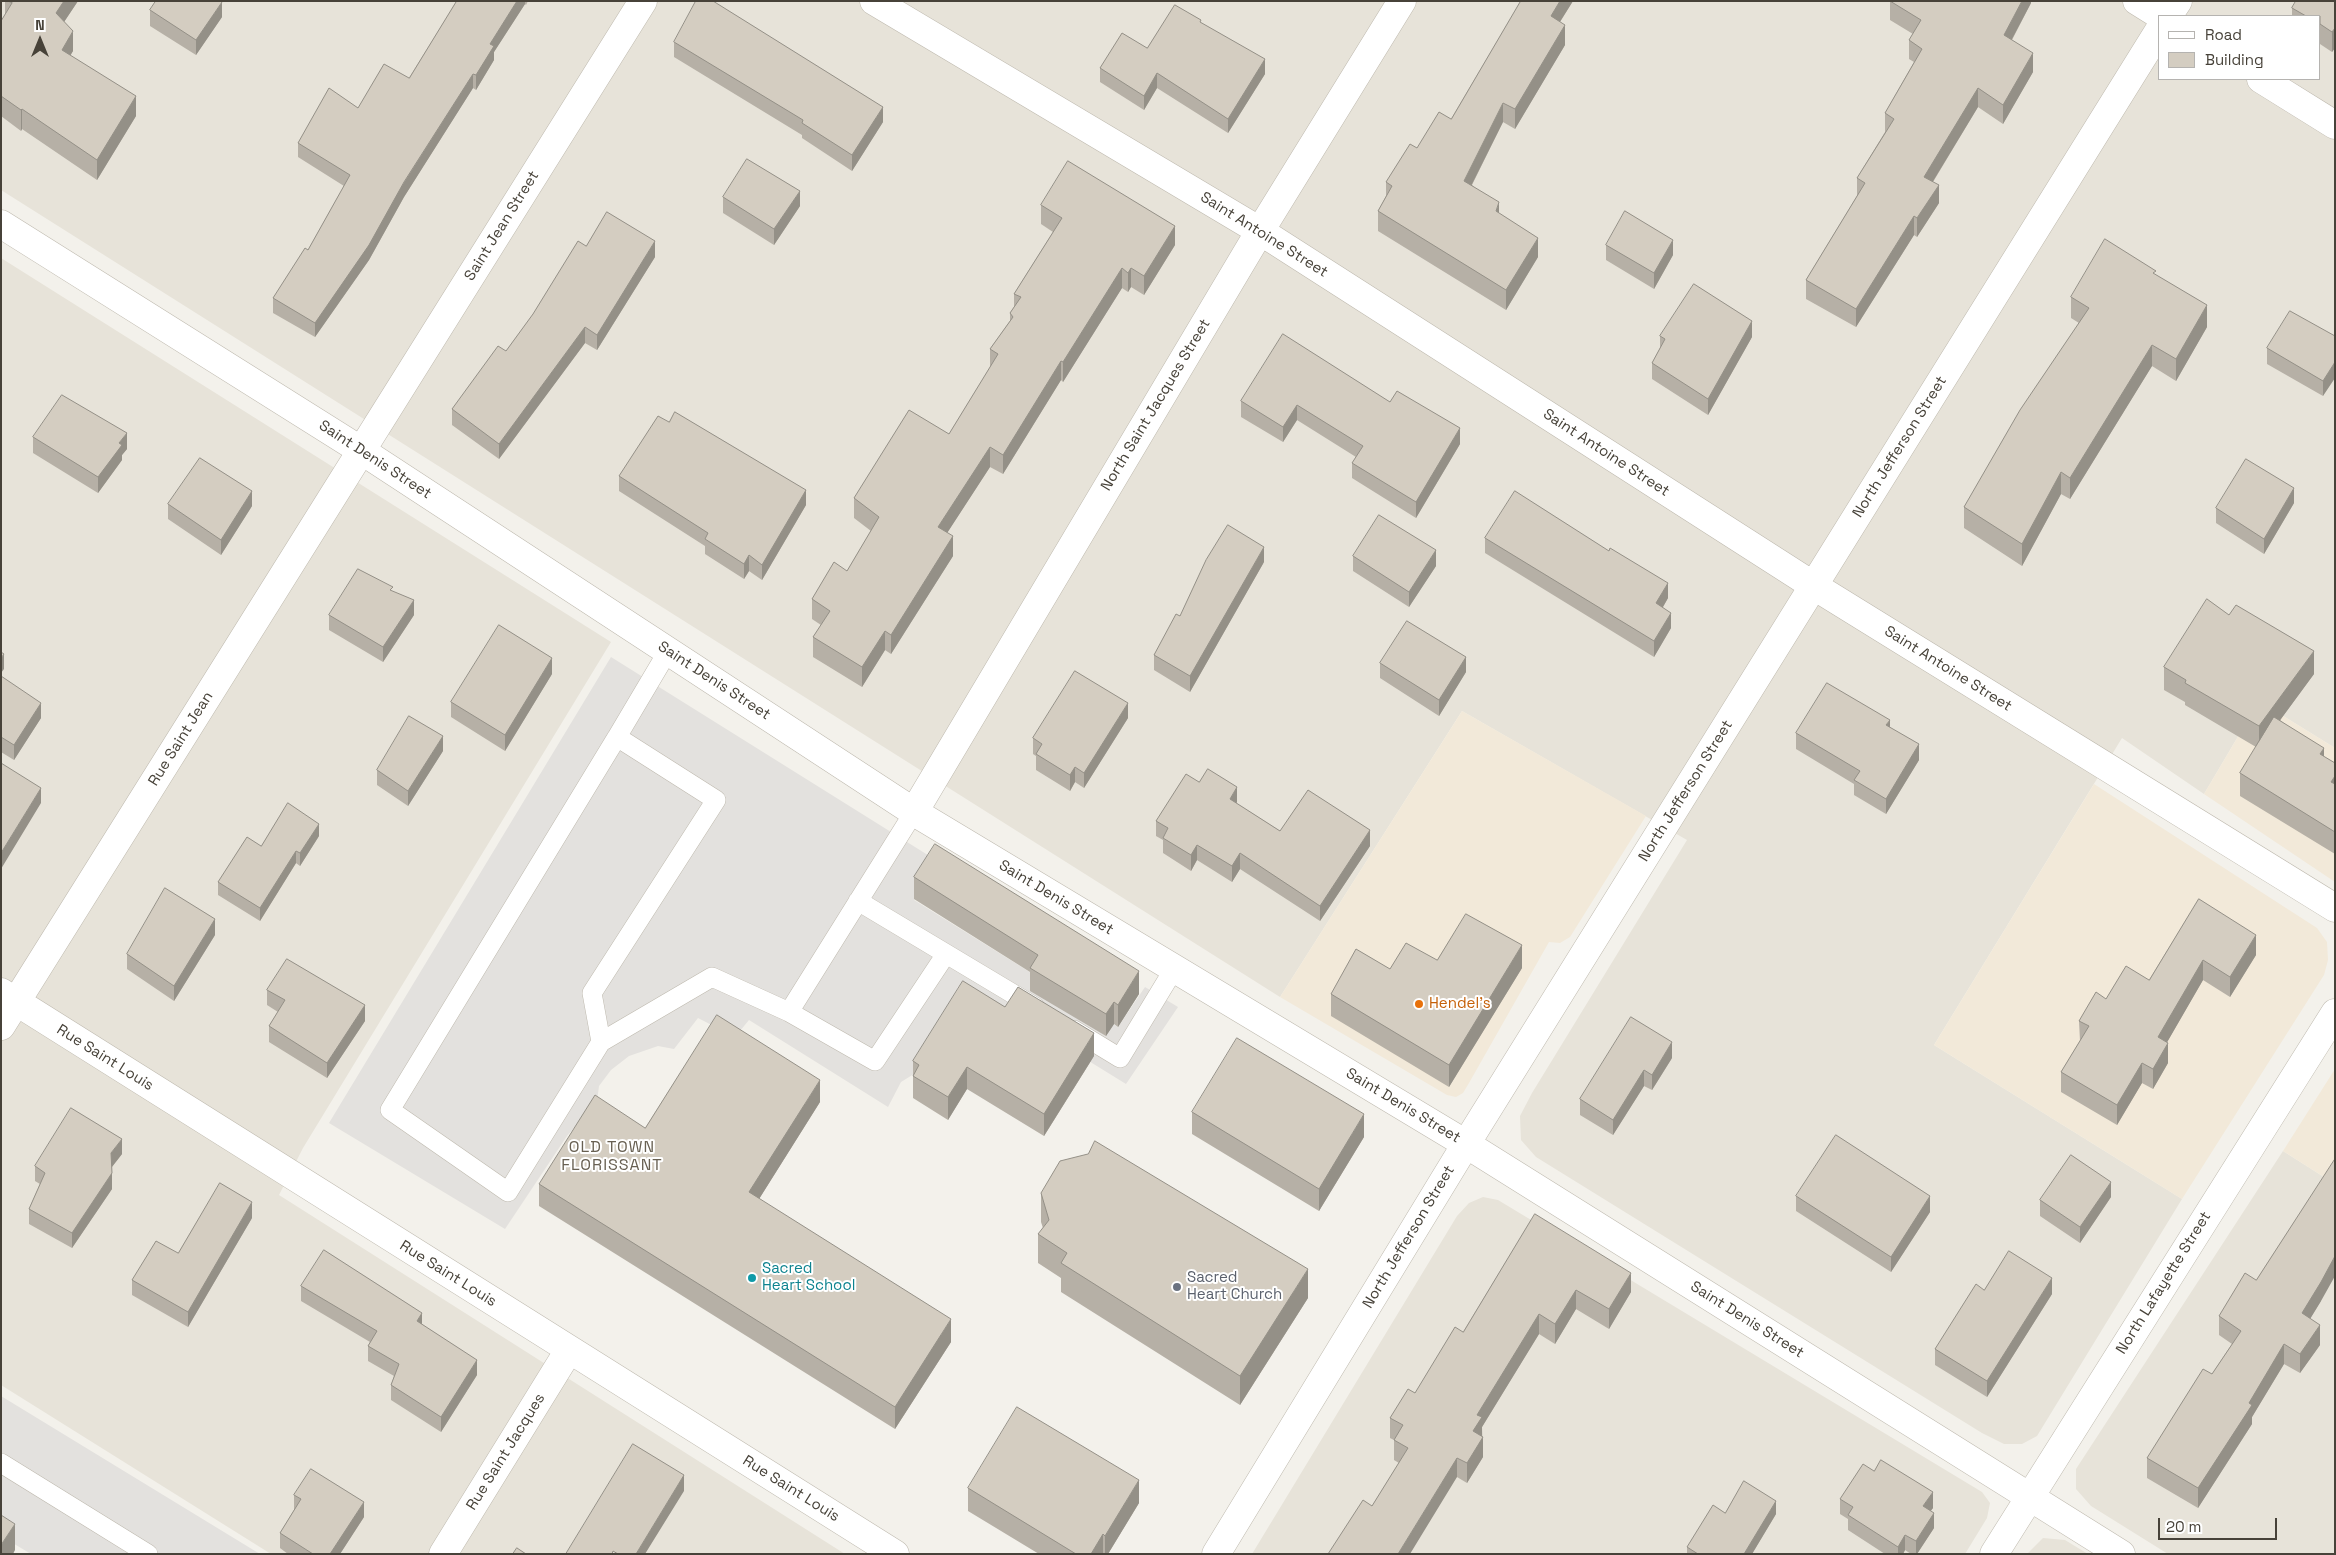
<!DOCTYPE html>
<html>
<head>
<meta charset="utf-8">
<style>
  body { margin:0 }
  #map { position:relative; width:2336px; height:1555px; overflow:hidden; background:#f3f1eb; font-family:"Space Grotesk",sans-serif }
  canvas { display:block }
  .frame { position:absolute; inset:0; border:2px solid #474239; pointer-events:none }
  .legend { position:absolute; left:2158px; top:15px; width:162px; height:65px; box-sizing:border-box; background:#fff; border:1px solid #b5b3b0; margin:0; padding:6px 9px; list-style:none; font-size:15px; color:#474239 }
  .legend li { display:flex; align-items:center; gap:10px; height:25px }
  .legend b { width:25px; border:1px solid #b5b3b0 }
  .north { position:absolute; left:15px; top:15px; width:50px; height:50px; -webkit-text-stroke:4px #fff; paint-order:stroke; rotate:0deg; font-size:14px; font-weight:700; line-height:20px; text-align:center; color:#474239 }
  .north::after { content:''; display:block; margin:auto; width:18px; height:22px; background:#474239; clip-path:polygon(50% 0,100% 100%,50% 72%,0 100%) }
  .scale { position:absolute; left:2158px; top:1518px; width:119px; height:22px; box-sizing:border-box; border:2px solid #474239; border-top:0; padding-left:6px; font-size:15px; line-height:18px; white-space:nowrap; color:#474239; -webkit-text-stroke:4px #fff; paint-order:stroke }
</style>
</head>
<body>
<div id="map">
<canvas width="2336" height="1555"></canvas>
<div class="frame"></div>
<ul class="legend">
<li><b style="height:6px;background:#fff"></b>Road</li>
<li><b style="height:14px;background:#d4cdc1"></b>Building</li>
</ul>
<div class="north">N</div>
<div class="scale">20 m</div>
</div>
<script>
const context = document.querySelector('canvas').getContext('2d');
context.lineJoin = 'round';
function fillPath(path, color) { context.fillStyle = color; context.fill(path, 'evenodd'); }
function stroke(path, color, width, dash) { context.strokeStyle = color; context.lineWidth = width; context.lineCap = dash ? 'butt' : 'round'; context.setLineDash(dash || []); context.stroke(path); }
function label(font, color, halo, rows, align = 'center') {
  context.font = font + ' "Space Grotesk",sans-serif'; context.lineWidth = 4; context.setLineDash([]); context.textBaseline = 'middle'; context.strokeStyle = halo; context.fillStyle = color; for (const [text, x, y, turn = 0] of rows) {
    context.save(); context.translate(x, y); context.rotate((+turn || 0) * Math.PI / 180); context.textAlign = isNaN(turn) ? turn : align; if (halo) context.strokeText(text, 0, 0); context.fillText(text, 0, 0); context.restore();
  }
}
fillPath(new Path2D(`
  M1,1H2335V748L2259,701L2204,794L2122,738L1934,1045L2182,1199L2037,1436L2022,1444H2004L1982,1433L1536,1157L1521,1140L1520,1116L1532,1093L1687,840L1462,711L1280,997L1,190ZM2160,16H2320V79H2160Z
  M1,258L611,642L303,1148L279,1195L845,1554H271L1,1385Z
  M2283,1151L2335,1184V1554H2168L2091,1506L2076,1489V1469Z
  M1483,1197L1498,1200L1982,1492L1990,1503L1987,1518L1965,1554H1252L1457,1216L1469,1203Z
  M2043,1538L2065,1540L2088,1554H2027Z`), '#e7e3d9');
fillPath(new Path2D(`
  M2259,701L2335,748V882L2204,794Z
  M1462,711L1646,816L1570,937L1560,943L1549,942L1469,1083L1463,1093L1456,1097L1447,1095L1280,997Z
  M2094,784L2317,928L2327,942L2328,960L2324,975L2182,1199L1934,1045Z
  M2335,1069V1184L2283,1151Z`), '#f2e9d9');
fillPath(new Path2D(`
  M611,657L939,862L914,900L1118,1027L1145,987L1178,1007L1126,1084L964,984L958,987L922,1069L901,1082L888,1107L749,1020L735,1037L698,1018L674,1049L658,1046L629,1056L611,1070L599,1086L597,1101L567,1136L505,1229L329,1123Z
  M1,1396L260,1554H31L1,1536Z`), '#e3e1de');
const service = new Path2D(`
  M617,737L668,651
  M858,901L1035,1007
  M789,1012L875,1061L946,954
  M1074,1030L1120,1058L1174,969
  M601,1042L592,993L716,800L617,737L390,1110L508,1192L601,1042L712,977L789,1012L914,812
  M1,1463L148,1554`);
const minor = new Path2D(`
  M874,1L1260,231L1814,586L2335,908
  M2137,1L2161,16
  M2168,16L2178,1
  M2261,79L2335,125
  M914,812L1260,231L1402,1
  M1,992L895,1554
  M1,1026L643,1
  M443,1554L569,1350
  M1216,1554L1466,1144L2160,29`);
const tertiary = new Path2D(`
  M1,224L362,451L914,812L1466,1144L2121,1554
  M1994,1554L2335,1013`);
stroke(service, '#beb9ae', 20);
stroke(minor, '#beb9ae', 29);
stroke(tertiary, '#beb9ae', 29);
stroke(service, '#fff', 19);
stroke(minor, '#fff', 28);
stroke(tertiary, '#fff', 28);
fillPath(new Path2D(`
  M5,1H78L64,22L73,51L70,55L136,116L97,180L22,129L21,131L1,116V21L5,15Z
  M457,1H528L526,5L525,4L494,52V60L476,90L473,88L404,197L369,260L315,337L273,313V298L308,250L344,186L298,157V143L409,78Z
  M1521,1H1573L1560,22L1565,45L1515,129L1503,122L1472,185L1499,213L1538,257L1506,310L1378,231V211L1386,196V182L1451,119Z
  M1890,1H2031V3L2012,40L2033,72L2003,124L1978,107L1933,182L1939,203L1917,237L1914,235L1856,327L1806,299V280L1857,196V178L1885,132V113L1914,62L1909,59V40L1913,34L1890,20Z
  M2335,1V48L2332,52L2320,44V16H2292V8Z
  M150,10L222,17L196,55L150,26Z
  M1201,23L1265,74L1228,133L1157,88L1144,110L1100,82V68L1147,48Z
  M674,42L883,122L852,171L802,138V135L674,57Z
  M723,197L800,206L774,245L723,213Z
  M1041,205L1175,245L1144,295L1131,287L1128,292L1122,288L1063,382L1061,380L1003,474L990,467L947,533L953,556L891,654L885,650L862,687L813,657V637L821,625L812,619V599L847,571L871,531L854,518V498L949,434L990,368V349L1010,321V313L1014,307V294L1053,232L1041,224Z
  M1606,245L1673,255L1654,289L1606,260Z
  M586,246L655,257L597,350L585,343L499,459L452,425V409L506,351Z
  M2156,275L2207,327L2176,381L2152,366L2070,499L2061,494L2022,566L1964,528V507L2079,323L2071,318V297Z
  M1660,336L1752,337L1708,415L1652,379V363L1660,348Z
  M2335,336L2323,396L2267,364V348Z
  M1241,401L1390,402L1460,444L1416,518L1352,478V463L1356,457L1297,420L1283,442L1241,417Z
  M33,437L127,449L122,455V460L98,493L33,453Z
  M619,476L806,505L762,580L749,571L744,579L705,554V546L619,491Z
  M2294,503L2264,554L2216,523V508Z
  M168,504L252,506L221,555L168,519Z
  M1485,538L1668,598L1663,607L1671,628L1654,657L1485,553Z
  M1353,556L1436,566L1409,607L1353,571Z
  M1264,562L1190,692L1154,670V655L1180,616Z
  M329,615H414L383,662L329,630Z
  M2229,615L2314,674L2280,720L2324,757L2335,763V854L2240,796V773L2256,747L2185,705V702L2164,690V667Z
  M1380,663L1466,672L1439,716L1380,678Z
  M552,674L505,751L451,717V702Z
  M1,676L41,718L14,760L1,752Z
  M1128,718L1084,788L1075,782L1070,791L1036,770V756L1033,754V738Z
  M1890,727L1919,760L1886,814L1854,795V784L1796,749V733Z
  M443,751L408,806L377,785V770Z
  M1199,782L1237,802L1236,803L1280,831L1370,846L1320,921L1240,869L1232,882L1197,860L1191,871L1163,853V840L1156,836V821Z
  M319,836L300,866L296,863L260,921L218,895V882L261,846Z
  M914,877L1139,994L1118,1027L1114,1024L1106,1036L1030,991V972L914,899Z
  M2199,899L2256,955L2230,997L2203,980L2167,1042L2168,1063L2153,1089L2142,1083L2117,1125L2061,1092V1072L2080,1041L2079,1021L2106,999L2149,980Z
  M215,935L174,1001L127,969V954Z
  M1522,968L1449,1087L1331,1016V994L1390,969Z
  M267,990L365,1021L327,1078L269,1042V1026L278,1012L267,1005Z
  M1005,1007L1094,1056L1044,1136L967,1089L948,1120L913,1098V1061Z
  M1672,1058L1652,1090L1644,1086L1613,1135L1580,1115V1099Z
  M820,1102L759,1199L951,1342L895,1429L539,1206V1184L645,1128Z
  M1192,1112L1364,1137L1319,1211L1192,1134Z
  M122,1154L112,1167V1189L72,1248L29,1224V1209L40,1184L35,1181V1166Z
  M1041,1193L1308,1298L1240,1405L1061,1292V1278L1038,1263V1234L1043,1228L1041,1222Z
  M1796,1196L1930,1212L1891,1272L1796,1211Z
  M2111,1197L2080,1243L2040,1216V1200Z
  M1535,1214L1631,1292L1609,1329L1576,1309L1555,1344L1539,1334L1482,1427L1483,1457L1467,1483L1457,1477L1372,1506L1399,1463L1394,1460V1440L1390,1438V1418L1415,1393L1463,1332Z
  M252,1218L188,1327L132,1295V1280L178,1253Z
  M2256,1280L2321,1301L2310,1319L2320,1345L2300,1373L2284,1364L2252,1417V1424L2198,1508L2147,1478V1458L2212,1374L2232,1344L2219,1335V1316Z
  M301,1286L422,1324L477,1375L441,1432L391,1400V1385L394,1376L368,1361V1346L370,1342L301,1301Z
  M1984,1290L2052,1294L1987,1397L1935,1365V1349Z
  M968,1488L1139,1503L1108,1554H1039L968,1511Z
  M294,1495L364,1517L340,1554H288L280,1548V1533L294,1510Z
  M1840,1499L1933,1508L1931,1510L1934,1528L1917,1554H1911L1905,1550L1903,1554H1885L1848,1530V1519L1840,1514Z
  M1725,1513L1776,1514L1752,1554H1687V1547Z`), '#b6b0a6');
fillPath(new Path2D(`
  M64,1H78L56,34V13Z
  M517,1H525V4L494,52V60L476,90V75L490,44Z
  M1560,1H1573L1551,36V16Z
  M2022,1H2031V3L2004,54V35Z
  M222,2V17L196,55V40Z
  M1565,25V45L1515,129V109Z
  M2335,28V48L2332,52V32Z
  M73,31V51L62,70V50Z
  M2033,53V72L2003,124V105Z
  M1265,59V74L1228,133V119Z
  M1157,73V88L1144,110V96Z
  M473,74V88L404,197L369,260L315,337V323Z
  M1978,88V107L1924,196V177Z
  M136,96V116L97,180V160Z
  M1503,103V122L1464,200V181Z
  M883,107V122L852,171V155Z
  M22,109V129L21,131V110Z
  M1939,185V203L1917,237V218Z
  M800,191V206L774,245V229Z
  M1499,202V221L1496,211Z
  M1914,216V235L1856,327V309Z
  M1175,226V245L1144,295V276Z
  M1538,238V257L1506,310V290Z
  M1673,240V255L1654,289V273Z
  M655,241V257L597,350V335Z
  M1122,268V288L1063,382V362Z
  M1131,268V287L1128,292V273Z
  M2207,305V327L2176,381V359Z
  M1752,321V337L1708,415V399Z
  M585,327V343L499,459V444Z
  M2152,345V366L2070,499V478Z
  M1061,361V380L1003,474V455Z
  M2335,362V378L2323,396V381Z
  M1297,405V420L1283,442V427Z
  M1460,428V444L1416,518V502Z
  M127,433V449L122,455V460L98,493V477L119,443Z
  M990,447V467L938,547V527Z
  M2061,472V494L2022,566V544Z
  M2294,488V503L2264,554V539Z
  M806,490V505L762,580V565Z
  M252,491V506L221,555V540Z
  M953,536V556L891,654V635Z
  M1264,547V562L1190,692V676Z
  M1436,550V566L1409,607V592Z
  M749,555V571L744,579V564Z
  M1668,583V598L1656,619V603Z
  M414,600V615L383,662V647Z
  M1671,613V628L1654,657V641Z
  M885,631V650L862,687V667Z
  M2314,651V674L2259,749V726Z
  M4,654V669L1,673V658Z
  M1466,657V672L1439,716V700Z
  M552,658V674L505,751V735Z
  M41,703V718L14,760V745Z
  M1128,703V718L1084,788V773Z
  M1890,720V735L1886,725Z
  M443,736V751L408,806V791Z
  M1919,744V760L1886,814V799Z
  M2324,748V770L2320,754Z
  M1075,767V782L1070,791V775Z
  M2335,776V798L2331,782Z
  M1237,787V802L1230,814V799Z
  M41,788V803L1,869V853Z
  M319,824V836L300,866V853Z
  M1370,830V846L1320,921V906Z
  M1197,845V860L1191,871V855Z
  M296,851V863L260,921V908Z
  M1240,853V869L1232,882V866Z
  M215,919V935L174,1001V986Z
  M2256,935V955L2230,997V977Z
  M1522,945V968L1449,1087V1065Z
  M2203,960V980L2158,1058V1037Z
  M1139,971V994L1118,1027V1005Z
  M1114,1002V1024L1106,1036V1014Z
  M365,1005V1021L327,1078V1063Z
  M1094,1033V1056L1044,1136V1114Z
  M1672,1042V1058L1652,1090V1075Z
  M2168,1043V1063L2153,1089V1069Z
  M2142,1063V1083L2117,1125V1105Z
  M967,1067V1089L948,1120V1097Z
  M1644,1070V1086L1613,1135V1120Z
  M820,1080V1102L749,1215V1192Z
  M1364,1114V1137L1319,1211V1189Z
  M122,1139V1154L111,1168V1153Z
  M112,1173V1189L72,1248V1233Z
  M2111,1182V1197L2080,1243V1227Z
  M1930,1196V1212L1891,1272V1257Z
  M252,1202V1218L188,1327V1312Z
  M2335,1256V1276L2321,1301L2302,1332V1313Z
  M1308,1269V1298L1240,1405V1376Z
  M1631,1273V1292L1609,1329V1309Z
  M2052,1278V1294L1987,1397V1381Z
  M1576,1290V1309L1555,1344V1324Z
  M422,1313V1329L417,1321Z
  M1539,1314V1334L1482,1427V1437L1473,1431L1477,1415Z
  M951,1319V1342L895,1429V1407Z
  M2320,1325V1345L2300,1373V1354Z
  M2284,1344V1364L2252,1417V1424L2198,1508V1488Z
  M477,1360V1375L441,1432V1417Z
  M1483,1437V1457L1467,1483V1463Z
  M1457,1458V1477L1410,1554H1398Z
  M684,1475V1491L645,1554H636Z
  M1139,1480V1503L1108,1554H1105V1536Z
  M1933,1492V1508L1923,1521V1506Z
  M1776,1501V1514L1752,1554H1744Z
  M364,1502V1517L340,1554H330Z
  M1934,1513V1528L1917,1554H1916V1541Z
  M15,1524V1550L13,1554H1V1545Z
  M1103,1534V1554H1091Z
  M1905,1535V1550L1903,1554H1898V1547Z`), '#949087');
const building = new Path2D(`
  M8,1H64L56,13L73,31L62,50L136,96L97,160L22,109L21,110L1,96V21L12,3Z
  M156,1H221L222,2L196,40L150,10Z
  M457,1H517L490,44L494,46L476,75L473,74L404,182L369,245L315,323L273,298L305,248L308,250L350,175L298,143L329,88L358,108L384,64L409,78Z
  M696,1H713L883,107L852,155L802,123L803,120L674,42Z
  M1521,1H1560L1551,16L1565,25L1515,109L1503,103L1464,181L1499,202L1496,211L1538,238L1506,290L1378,211L1392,186L1386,182L1410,144L1417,148L1439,112L1451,119Z
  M2022,1L2004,35L2033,53L2003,105L1978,88L1924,177L1939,185L1917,218L1914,216L1856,309L1806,280L1865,183L1857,178L1894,119L1885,113L1922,49L1909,40L1921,20L1890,1Z
  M2296,1H2335V28L2332,32L2320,24V16H2306L2292,8Z
  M1175,5L1201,20L1200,22L1265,59L1228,119L1157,73L1144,96L1100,68L1122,33L1147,48Z
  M747,159L800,191L774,229L723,197Z
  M1068,161L1175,226L1144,276L1131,268L1128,273L1122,268L1063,362L1061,361L1003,455L990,447L938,527L953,536L891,635L885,631L862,667L813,637L830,611L812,599L834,562L847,571L879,517L854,498L909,410L949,434L998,354L990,349L1013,317L1010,313L1021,297L1014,294L1062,218L1041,205Z
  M1625,211L1673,240L1654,273L1606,245Z
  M607,212L655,241L597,335L585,327L499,444L452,409L498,346L506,351L533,314L578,241L586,246Z
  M2105,239L2156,271L2153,273L2207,305L2176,359L2152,345L2070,478L2061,472L2022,544L1964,507L2020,410L2089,308L2071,297Z
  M1694,284L1752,321L1708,399L1652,363L1665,339L1660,336Z
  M2290,311L2335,336V362L2323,381L2267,348Z
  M1283,334L1390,402L1397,391L1460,428L1416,502L1352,463L1363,446L1297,405L1283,427L1241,401Z
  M62,395L127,433L119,443L122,445L98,477L33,437Z
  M675,412L806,490L762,565L749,555L744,564L705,539L708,533L619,476L658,416L669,422Z
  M200,458L252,491L221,540L168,504Z
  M2246,459L2294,488L2264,539L2216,508Z
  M1515,491L1609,551L1610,548L1668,583L1656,603L1671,613L1654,641L1485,538Z
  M1379,515L1436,550L1409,592L1353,556Z
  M1228,525L1264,547L1190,676L1154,655L1176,614L1180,616L1206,560Z
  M358,569L393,587L390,590L414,600L383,647L329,615Z
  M2207,599L2229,615L2236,605L2314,651L2259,726L2185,683L2186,680L2164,667Z
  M1407,621L1466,657L1439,700L1380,663Z
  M499,625L552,658L505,735L451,702Z
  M1,652L4,654L1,658Z
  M1075,671L1128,703L1084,773L1075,767L1070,775L1036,754L1042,744L1033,738Z
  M1,676L41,703L14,745L1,737Z
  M1827,683L1890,720L1886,725L1919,744L1886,799L1854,780L1860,771L1796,733Z
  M409,716L443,736L408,791L377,770Z
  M2274,717L2324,748L2320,754L2335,763V776L2331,782L2335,784V832L2240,773Z
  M1,763L41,788L1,853Z
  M1208,769L1237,787L1230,799L1280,831L1308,790L1370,830L1320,906L1240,853L1232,866L1197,845L1191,855L1163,838L1168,828L1156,821L1186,774L1199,782Z
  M288,803L319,824L300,853L296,851L260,908L218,882L247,837L261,846Z
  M935,844L1139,971L1118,1005L1114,1002L1106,1014L1030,968L1038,955L914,877Z
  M165,888L215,919L174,986L127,954Z
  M2199,899L2256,935L2230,977L2203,960L2158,1037L2168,1043L2153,1069L2142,1063L2117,1105L2061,1072L2089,1026L2079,1021L2096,992L2106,999L2126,966L2149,980Z
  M1466,914L1522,945L1449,1065L1331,994L1356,949L1390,969L1406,943L1437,960Z
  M287,959L365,1005L327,1063L269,1026L285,1000L267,990Z
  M963,981L1005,1007L1018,987L1094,1033L1044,1114L967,1067L948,1097L913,1076L919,1065L913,1061Z
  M717,1015L820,1080L749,1192L951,1319L895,1407L539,1184L595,1095L645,1128Z
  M1631,1017L1672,1042L1652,1075L1644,1070L1613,1120L1580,1099Z
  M1237,1038L1364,1114L1319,1189L1192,1112Z
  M71,1108L122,1139L111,1153L112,1173L72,1233L29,1209L45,1173L35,1166Z
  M1836,1135L1930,1196L1891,1257L1796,1196Z
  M1095,1141L1308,1269L1240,1376L1061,1263L1067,1253L1038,1234L1049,1220L1041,1193L1060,1161L1088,1154Z
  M2071,1155L2111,1182L2080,1227L2040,1200Z
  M2335,1159V1256L2321,1282L2302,1313L2320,1325L2300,1354L2284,1344L2249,1403L2252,1405L2198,1488L2147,1458L2203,1369L2212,1374L2241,1331L2219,1316L2245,1273L2256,1280Z
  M220,1183L252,1202L188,1312L132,1280L156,1241L178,1253Z
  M1535,1214L1631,1273L1609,1309L1576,1290L1555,1324L1539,1314L1477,1415L1482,1417L1473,1431L1483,1437L1467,1463L1457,1458L1398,1554H1328L1363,1500L1372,1506L1408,1448L1394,1440L1403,1425L1390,1418L1408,1389L1415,1393L1455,1327L1463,1332Z
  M324,1250L422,1313L417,1321L477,1360L441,1417L391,1385L399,1364L368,1346L377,1331L301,1286Z
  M2009,1251L2052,1278L1987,1381L1935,1349L1976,1284L1984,1290Z
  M1017,1407L1139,1480L1105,1536L1103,1534L1091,1554H1076L968,1488Z
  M633,1444L684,1475L636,1554H618L613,1551L612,1554H566Z
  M1881,1460L1933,1492L1923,1506L1934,1513L1916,1541L1905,1535L1898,1547L1848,1515L1853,1507L1840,1499L1863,1464L1874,1471Z
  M311,1469L364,1502L330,1554H313L280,1533L301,1499L294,1495Z
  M1744,1481L1776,1501L1744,1554H1698L1687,1547L1713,1505L1725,1513Z
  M1,1515L15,1524L1,1545Z
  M517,1548L526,1554H513Z`);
fillPath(building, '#d4cdc1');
stroke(building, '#949087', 1);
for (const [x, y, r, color] of [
  [1419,1004,5,"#e8710a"],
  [752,1278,5,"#0f9aa8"],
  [1177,1287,5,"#6b7280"]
]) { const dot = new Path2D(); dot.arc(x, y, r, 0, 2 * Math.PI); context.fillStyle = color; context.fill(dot); stroke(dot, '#fff', 2); }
label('15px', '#474239', '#fff', [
  ["Saint Jean Street",502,226,-58],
  ["Saint Antoine Street",1264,235,32],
  ["North Saint Jacques Street",1156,405,-59],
  ["North Jefferson Street",1900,447,-58],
  ["Saint Antoine Street",1606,453,33],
  ["Saint Denis Street",375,460,33],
  ["Saint Antoine Street",1948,669,32],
  ["Saint Denis Street",714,681,33],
  ["Rue Saint Jean",181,739,-58],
  ["North Jefferson Street",1686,791,-58],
  ["Saint Denis Street",1056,898,31],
  ["Rue Saint Louis",105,1058,32],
  ["Saint Denis Street",1403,1106,31],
  ["North Jefferson Street",1409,1237,-59],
  ["Rue Saint Louis",448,1274,32],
  ["North Lafayette Street",2164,1283,-58],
  ["Saint Denis Street",1747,1320,32],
  ["Rue Saint Jacques",506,1452,-58],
  ["Rue Saint Louis",791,1489,32]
]);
label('15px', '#c56008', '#fff', [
  ["Hendel's",1429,1004]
], 'left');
label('15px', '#0d838f', '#fff', [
  ["Sacred",762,1269],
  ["Heart School",762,1286]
], 'left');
label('15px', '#5b616d', '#fff', [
  ["Sacred",1187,1278],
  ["Heart Church",1187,1295]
], 'left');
context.letterSpacing = '1px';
label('16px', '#686052', '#fff', [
  ["OLD TOWN",612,1148],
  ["FLORISSANT",612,1166]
]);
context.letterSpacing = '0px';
</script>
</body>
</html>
